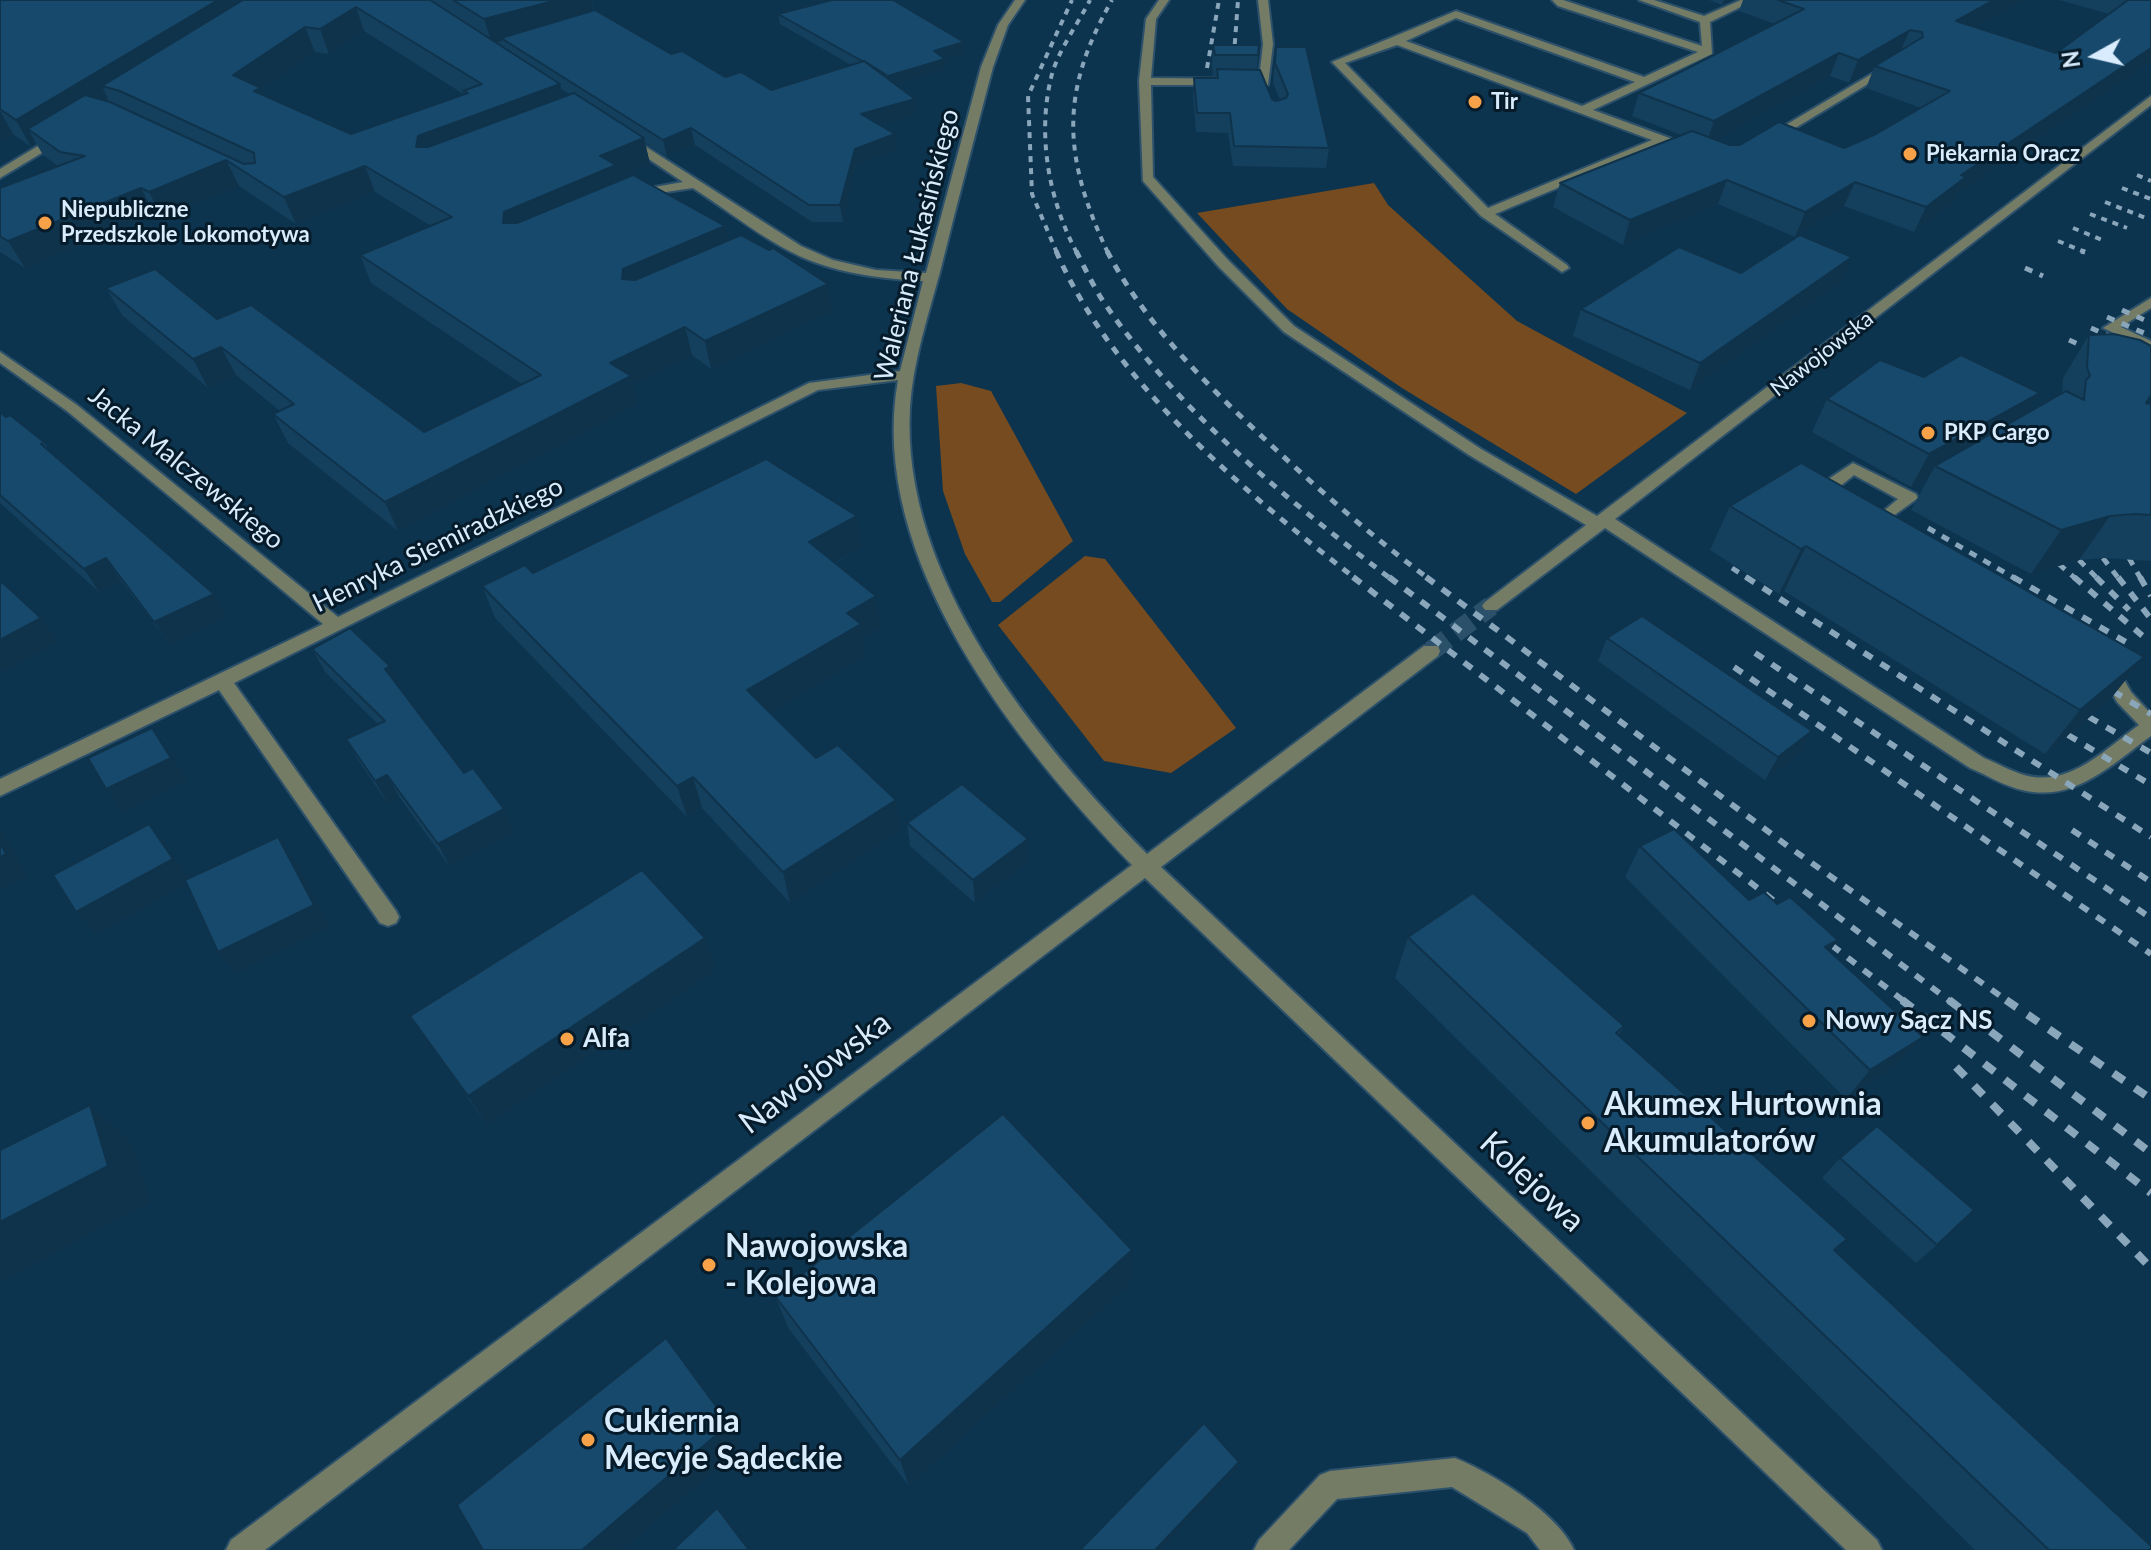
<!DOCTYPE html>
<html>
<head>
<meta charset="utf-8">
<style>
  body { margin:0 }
  #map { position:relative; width:2151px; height:1550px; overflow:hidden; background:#0d344f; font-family:Lato,sans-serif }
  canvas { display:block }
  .north { position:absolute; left:2055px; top:16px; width:80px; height:80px; -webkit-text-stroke:6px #061b2a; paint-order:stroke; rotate:262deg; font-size:22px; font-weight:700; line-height:32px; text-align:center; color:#d8ecfe }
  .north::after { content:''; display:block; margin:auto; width:28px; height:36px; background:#d8ecfe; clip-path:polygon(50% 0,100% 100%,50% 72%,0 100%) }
</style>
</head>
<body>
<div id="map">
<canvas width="2151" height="1550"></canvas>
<div class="north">N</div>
</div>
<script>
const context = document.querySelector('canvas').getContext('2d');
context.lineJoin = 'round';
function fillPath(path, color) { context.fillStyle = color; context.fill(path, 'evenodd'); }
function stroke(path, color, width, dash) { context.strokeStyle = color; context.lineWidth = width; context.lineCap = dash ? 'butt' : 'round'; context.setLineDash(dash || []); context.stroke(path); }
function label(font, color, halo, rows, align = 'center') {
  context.font = font + ' Lato,sans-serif'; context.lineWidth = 6; context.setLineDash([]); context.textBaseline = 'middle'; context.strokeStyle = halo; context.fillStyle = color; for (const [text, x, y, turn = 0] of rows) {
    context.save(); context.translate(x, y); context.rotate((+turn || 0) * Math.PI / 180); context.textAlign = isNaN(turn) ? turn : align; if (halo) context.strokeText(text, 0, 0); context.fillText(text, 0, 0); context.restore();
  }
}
fillPath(new Path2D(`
  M1374,183L1388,205L1517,321L1687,413L1576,494L1402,388L1287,309L1197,213Z
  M961,383L991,391L1073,541L1000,602H992L965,554L943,491L936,386Z
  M1085,556L1105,559L1236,728L1171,773L1104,761L998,625Z`), '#754b1f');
stroke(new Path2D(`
  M1431,651L1491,606`), '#2b5069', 20, [20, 10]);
const minor = new Path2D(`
  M1015,0H1025L1008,25L993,67C975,135 957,203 940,272C928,316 913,361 910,407C900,577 1036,741 1147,854L1424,646H1438L1440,651L1438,656L1161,867L1877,1540L1882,1550H1846L1145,878L265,1550H226L231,1540L1132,865C1017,746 866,558 898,380L818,390L234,683L396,911L399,917L396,923L388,926L380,923L219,690L0,796V779L323,624L67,411L0,363V352L77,405L338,617L809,383L900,371L923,281C890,279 858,276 826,266C778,252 735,215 693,188L632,197V191L683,182L619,139L629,136L801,246L833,260L876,270L926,273L981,67L998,25Z
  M1159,0H1169L1156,19L1151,78L1259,79L1263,44L1258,0H1268L1273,44L1268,85H1151L1153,177L1228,260L1294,326L1481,449L1597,516L2151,96V105L1615,519L1984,758C1997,763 2010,771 2024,775C2070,788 2105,749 2139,725L2117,702L2097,665L2106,658L2113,660L2131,692L2151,714V736C2112,764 2075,803 2022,790C2004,786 1987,775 1970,768L1605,528L1497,610H1485L1482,606L1485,602L1586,525L1469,455L1284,332L1218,266L1143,181L1139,81L1146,19Z
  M1552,0H1563L1702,46L1700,22L1639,0H1654L1704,16L1741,0H1755L1710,22L1712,54L1593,110L1694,147V153L1663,144L1495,214L1567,265L1569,268L1562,272L1481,216L1332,62L1456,11L1644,77L1698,52L1558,6ZM1456,18L1635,82L1582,106L1406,41ZM1397,45L1652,140L1488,208L1345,63Z
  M1892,62L1898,65L1896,67L1772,142L1762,139Z
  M61,132L65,133V139L0,178V169Z
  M2151,298V308L2121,327L2151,341V350L2103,328Z
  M1853,463L1916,494L1918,498L1882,524L1874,519L1898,499L1854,475L1838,488L1850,497L1848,501C1837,503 1825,496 1819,488L1821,484Z
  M1455,1458C1492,1473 1558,1513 1574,1550H1540L1527,1533L1452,1487L1337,1499L1289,1550H1254L1259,1540L1320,1475L1330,1471Z`);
stroke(minor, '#2d516b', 4);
fillPath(minor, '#747c65');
stroke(new Path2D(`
  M1207,68L1219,0
  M1233,68L1238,0
  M2137,175L2151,181
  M2122,188L2151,199
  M2105,202L2146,218
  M2090,214L2127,228
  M2073,228L2105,241
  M2058,241L2085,252
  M1057,253L1032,194L1028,96L1072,0
  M1077,253C1049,201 1037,136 1051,78C1056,54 1079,22 1090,0
  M1108,253C1063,157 1059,93 1112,0`), '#8aa6bb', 4, [6, 6]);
stroke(new Path2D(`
  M1056,251C1113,382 1244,492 1356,579
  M1076,251C1085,268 1094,288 1105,304C1181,414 1286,499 1391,579
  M1107,251C1147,327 1209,387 1271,445C1321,492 1373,537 1429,579
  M2081,251L2085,252
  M2025,268L2043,276
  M2122,310L2151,323
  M2107,317L2151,336
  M2091,328L2151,355
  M2069,340L2104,356
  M1928,528L2016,579
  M2103,558L2119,579
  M2129,558L2141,579
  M2079,560L2098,579
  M2059,564L2076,579
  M1732,568L1749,579`), '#8aa6bb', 5, [8, 8]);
stroke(new Path2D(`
  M1353,577L1794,916
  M1389,577L1951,1002
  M1426,577L1789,847L2009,1002
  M1746,577L2151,837
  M2013,577L2131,645
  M2074,577L2145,638
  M2096,577L2129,610
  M2118,577L2151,619
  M2140,577L2151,596
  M1755,653L2151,918
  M1734,667L2151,954
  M2096,681L2151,714
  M2089,717L2151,753
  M2068,735L2151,785
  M2072,830L2151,882
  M1816,933L1905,1002`), '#8aa6bb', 6, [10, 10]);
stroke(new Path2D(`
  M1902,1000L2151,1193
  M1949,1000L2151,1153
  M2006,1000L2151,1099
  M1956,1067L2151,1268`), '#8aa6bb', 8, [13, 13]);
fillPath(new Path2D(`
  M0,0H591L594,10L671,54L725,77L771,90L851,65L780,24L778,14L965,53L945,58L946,69L896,85L915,99L916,115L880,125L897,150L856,165L843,222H812L695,145L667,157L645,143L650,164L619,178V180L725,226L728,240L832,312L711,369L692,355L633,384L638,404L398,531L288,443L273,414L280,411L236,375L208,388L122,315L106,288L217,319L424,432L522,384L371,283L360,255L431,226L375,192L296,224L239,186L163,219L155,215L25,268L0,252V188L58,166L43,155L36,143L31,147L13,134L0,142ZM364,31L465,95L351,134L264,95L262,89L315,52L329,54ZM561,89L570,94L563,97Z
  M1709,0H1733L1722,5Z
  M1743,0H2024L1975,27L2056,53L2109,14L2059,0H2151V60L2140,69L1959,193L1955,202L1914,232L1844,206L1795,237L1718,204L1623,245L1553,207L1560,183L1681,135L1632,116L1639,93L1775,24L1739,11ZM1874,68L1866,88L1921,108L1876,134L1844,148L1730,145L1715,139L1830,76L1849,83Z
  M1213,45H1259L1257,70L1272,99L1276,101L1280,100L1273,83L1276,47L1329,148L1326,168L1233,166L1228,133L1196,132L1193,97L1194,78H1216V76H1213L1212,66Z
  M1741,273L1840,283L1690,390L1573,336L1581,309Z
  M2089,335L2146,403L2151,404V561L2103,558L2079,560L2031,574L1911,510L1929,477L1911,487L1812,432L1827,399L1924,377L2028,413L2062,394L2063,378Z
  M0,412L44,442L49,451L214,594L228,617L170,644L121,581L99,592L0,503Z
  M1730,506L2109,701L2045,754L1784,591L1779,594L1710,550Z
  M861,548L835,563L881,628L863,638L866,656L770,713L816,758L896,800L900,831L790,903L702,808L687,817L495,618L482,586L533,573Z
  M1607,638L1812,731L1799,754L1765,780L1598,661Z
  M312,649L402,690L464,773L504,809L515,832L450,867L400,798L388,804L360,763L346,739L378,724L325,672Z
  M907,823L1028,839L1029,862L975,903L910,846Z
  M1640,846L1749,900L1777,904L1838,940L1829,952L1897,1065L1846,1099L1625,877Z
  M1408,937L1624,1026L1618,1036L1847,1239L1835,1251L2151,1550H1975L1395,978Z
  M705,938L716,970L487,1125L410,1016Z
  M1840,1158L1937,1245L1916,1263L1822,1178Z
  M1130,1284L909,1486L789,1329L775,1296Z`), '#143f5d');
fillPath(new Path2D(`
  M218,0H268L102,86L108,99L42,139L28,129L36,143L31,147L16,120Z
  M557,0H591L594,13L501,38L502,41L492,44L484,19Z
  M1724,0H1733L1722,5Z
  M1994,0H2024L1946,43L1956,21Z
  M356,7L364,31L329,54L320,29Z
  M305,27L315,52L262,89L272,113L233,75Z
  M1910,30L1900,52L1875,66L1874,68L1849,83L1858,60Z
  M964,42L965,53L935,61L934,51Z
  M2151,48V60L2140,69L1959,193L1955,202L1914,232L1926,207L1961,175Z
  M1839,53L1830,76L1706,145L1714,121Z
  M945,59L946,69L889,87L888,76Z
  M560,84L566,109L427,162L416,147L418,136Z
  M915,99L916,115L862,130L861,114Z
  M0,111L13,134L0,142Z
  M691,128L695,145L667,157L663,140Z
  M895,134L897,150L856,165L843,222L840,205L855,149Z
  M644,138L650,164L619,178L622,192L512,250L503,223L504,212L600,156Z
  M226,160L239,186L163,219L149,192Z
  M365,166L375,192L296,224L284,197Z
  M1727,180L1718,204L1623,245L1630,220Z
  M1855,182L1844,206L1795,237L1805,212Z
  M141,188L155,215L25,268L8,241Z
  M725,226L731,253L630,296L622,279L623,269Z
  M1852,257L1840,283L1690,390L1700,363Z
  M828,284L832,312L711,369L705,341Z
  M685,327L692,355L633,384L638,404L398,531L385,502L610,363Z
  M221,347L236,375L208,388L193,359Z
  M2040,393L2020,425L1935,466L1929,477L1911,487L1929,454Z
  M857,516L861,548L814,574L809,542Z
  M2110,516L2079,560L2031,574L2061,530Z
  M1806,546L1784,591L1779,594L1801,549Z
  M106,558L121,581L99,592L84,569Z
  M214,594L228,617L170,644L154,622Z
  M876,596L881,628L863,638L866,656L755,722L747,690L847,613Z
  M41,618L58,642L0,673V640Z
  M2144,657L2109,701L2045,754L2080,710Z
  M390,666L402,690L397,692L385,669Z
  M152,728L169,752L188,781L124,812L106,789Z
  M1812,731L1799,754L1765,780L1778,757Z
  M387,775L400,798L388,804L375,781Z
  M693,777L702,808L687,817L677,786Z
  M896,800L900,831L790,903L783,872Z
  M504,809L515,832L450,867L438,844Z
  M149,824L167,846L191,882L96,934L76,912Z
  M0,828L4,833L27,877L0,890Z
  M278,837L294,859L329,927L235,974L218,952Z
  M1028,839L1029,862L975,903L973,880Z
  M705,938L716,970L487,1125L468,1096Z
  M1838,940L1816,970L1825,947Z
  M1923,1037L1897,1065L1846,1099L1870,1070Z
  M90,1105L132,1143L150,1202L0,1282V1222Z
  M1132,1250L1130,1284L909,1486L900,1460Z
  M729,1424L742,1446L622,1550H582Z
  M1239,1462L1237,1469L1160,1550H1155Z`), '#10334c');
const building = new Path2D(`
  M0,0H218L16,120L0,109Z
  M243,0H430L560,84L418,136L416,147H428L574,93L644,138L600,156L616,165L504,212L503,223H517L633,175L725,226L623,269L622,279L635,280L741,235L769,250L773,248L828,284L705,341L685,327L610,363L631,376L385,502L273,414L294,404L221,347L193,359L106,288L155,269L217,319L251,305L424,432L541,375L360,255L452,217L365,166L284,197L226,160L149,192L141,188L8,241L0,236V188L85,156L60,152L28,129L85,95L110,102L244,164L255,163L254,153L120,91L102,86ZM356,7L482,84L463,91L468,93L351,134L254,91L261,88L233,75L305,27L320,29Z
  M453,0H557L484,19Z
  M832,0H893L964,42L934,51L945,59L888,76L864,61H862L778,14Z
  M1778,0H1994L1956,21L2056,53L2128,0H2151V48L1961,175L1966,177L1926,207L1855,182L1805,212L1727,180L1630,220L1560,183L1692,131L1730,145H1740L1779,122L1844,148L1876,134L1950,91L1875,66L1923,37L1922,32L1910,30L1858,60L1839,53L1714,121L1639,93L1804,9Z
  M595,10L671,54L682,51L725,77L741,72L771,90L864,61L915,99L861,114L895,134L855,149L840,205H809L691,128L663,140L501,38Z
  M1213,45H1259L1258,55H1215Z
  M1276,47H1306L1329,148L1234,146L1230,113H1197L1194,78H1218L1217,69L1260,70L1272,99L1276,101L1286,98L1288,94L1275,63Z
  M1800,235L1852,257L1700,363L1581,309L1679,247L1741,273Z
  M2114,334L2140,340L2151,346V395L2146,403L2151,404V515L2135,514L2110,516L2061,530L1935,466L2066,391L2084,400L2086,380L2090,376L2087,367L2089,335Z
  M1961,355L2040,393L1929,454L1827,399L1880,360L1924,377Z
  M0,412L6,417L10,415L44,442L41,444L214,594L154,622L106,558L84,569L0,495Z
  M766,459L857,516L809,542L876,596L847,613L861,624L747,690L816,758L838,745L896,800L783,872L693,777L677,786L482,586L525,565L533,573Z
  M1801,463L2144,657L2080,710L1806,546L1801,549L1730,506Z
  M3,583L41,618L0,640V584Z
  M1642,616L1812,731L1778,757L1607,638Z
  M350,628L390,666L385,669L464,773L473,768L504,809L438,844L387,775L375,781L346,739L385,721L312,649Z
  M152,728L171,758L106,789L88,758Z
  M962,784L1028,839L973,880L907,823Z
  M149,824L173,859L76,912L53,875Z
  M1674,829L1749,900L1764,892L1777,904L1790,897L1838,940L1825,947L1923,1037L1870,1070L1640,846Z
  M278,837L314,905L218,952L185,880Z
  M0,843L6,854L0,857Z
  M642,870L705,938L468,1096L410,1016Z
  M1473,893L1624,1026L1616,1033L1847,1239L1834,1250L2151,1546V1550H2049L1408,937Z
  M90,1105L108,1166L0,1222V1150Z
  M1003,1114L1132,1250L900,1460L775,1296Z
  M1877,1126L1974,1210L1937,1245L1840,1158Z
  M666,1338L729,1424L582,1550H483L457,1505Z
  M1204,1423L1239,1462L1155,1550H1080Z
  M717,1508L749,1550H673Z`);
fillPath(building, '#17496c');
stroke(building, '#10334c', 2);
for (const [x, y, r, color] of [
  [1475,102,8,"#f7a148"],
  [1910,154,8,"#f7a148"],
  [45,223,8,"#f7a148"],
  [1928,433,8,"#f7a148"],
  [1809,1021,8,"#f7a148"],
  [567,1039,8,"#f7a148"],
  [1588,1123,8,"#f7a148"],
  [709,1265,8,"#f7a148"],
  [588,1440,8,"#f7a148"]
]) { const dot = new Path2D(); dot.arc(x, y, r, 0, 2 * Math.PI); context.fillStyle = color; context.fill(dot); stroke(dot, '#061b2a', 3); }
label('bold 22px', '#d8ecfe', '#061b2a', [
  ["Tir",1491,102],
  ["Piekarnia Oracz",1926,154],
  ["Niepubliczne",61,210],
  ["Przedszkole Lokomotywa",61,235],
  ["PKP Cargo",1944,433]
], 'left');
label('22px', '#d8ecfe', '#061b2a', [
  ["Nawojowska",1822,354,-38]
]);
label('26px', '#d8ecfe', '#061b2a', [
  ["Waleriana Łukasińskiego",917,245,-76],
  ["Jacka Malczewskiego",186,468,39],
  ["Henryka Siemiradzkiego",438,545,-26]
]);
label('bold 26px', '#d8ecfe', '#061b2a', [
  ["Nowy Sącz NS",1825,1021],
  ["Alfa",583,1039]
], 'left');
label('32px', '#d8ecfe', '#061b2a', [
  ["Nawojowska",815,1073,-37],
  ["Kolejowa",1532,1182,43]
]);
label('bold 32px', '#d8ecfe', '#061b2a', [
  ["Akumex Hurtownia",1604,1105],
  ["Akumulatorów",1604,1142],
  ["Nawojowska",725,1247],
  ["- Kolejowa",725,1284],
  ["Cukiernia",604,1422],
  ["Mecyje Sądeckie",604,1459]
], 'left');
</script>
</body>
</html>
